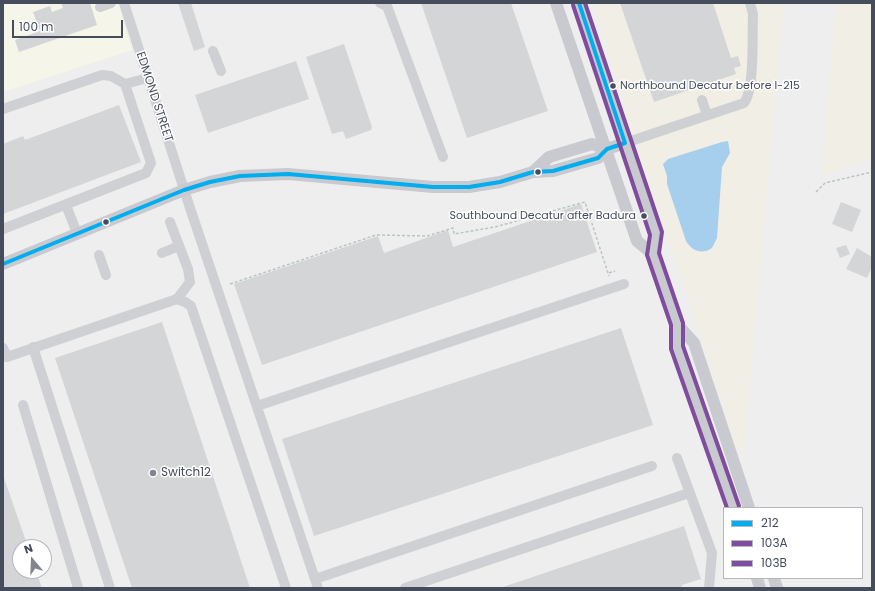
<!DOCTYPE html>
<html>
<head>
<meta charset="utf-8">
<style>
  body { margin:0 }
  #map { position:relative; width:875px; height:591px; overflow:hidden; background:#efeeee; font-family:Poppins,sans-serif }
  canvas { display:block }
  .frame { position:absolute; inset:0; border:4px solid #454c5b; pointer-events:none }
  .legend { position:absolute; left:723px; top:507px; width:140px; height:72px; box-sizing:border-box; background:#fff; border:1px solid #b5b7bd; margin:0; padding:5px 7px; list-style:none; font-size:12px; color:#454c5b }
  .legend li { display:flex; align-items:center; gap:8px; height:20px }
  .legend b { width:20px; border:1px solid #b5b7bd }
  .north { position:absolute; left:12px; top:539px; width:40px; height:40px; box-sizing:border-box; background:#fff; border:1px solid #b5b7bd; border-radius:50%; rotate:341deg; font-size:11px; font-weight:700; line-height:16px; text-align:center; color:#454c5b }
  .north::after { content:''; display:block; margin:auto; width:14px; height:18px; background:#80858e; clip-path:polygon(50% 0,100% 100%,50% 72%,0 100%) }
  .scale { position:absolute; left:12px; top:20px; width:111px; height:18px; box-sizing:border-box; border:2px solid #454c5b; border-top:0; padding-left:5px; font-size:12px; line-height:14px; white-space:nowrap; color:#454c5b; -webkit-text-stroke:3px #fff; paint-order:stroke }
</style>
</head>
<body>
<div id="map">
<canvas width="875" height="591"></canvas>
<div class="frame"></div>
<ul class="legend">
<li><b style="height:5px;background:#00adef"></b>212</li>
<li><b style="height:5px;background:#804c9e"></b>103A</li>
<li><b style="height:5px;background:#804c9e"></b>103B</li>
</ul>
<div class="north">N</div>
<div class="scale">100 m</div>
</div>
<script>
const context = document.querySelector('canvas').getContext('2d');
context.lineJoin = 'round';
function fillPath(path, color) { context.fillStyle = color; context.fill(path, 'evenodd'); }
function stroke(path, color, width, dash) { context.strokeStyle = color; context.lineWidth = width; context.lineCap = dash ? 'butt' : 'round'; context.setLineDash(dash || []); context.stroke(path); }
function label(font, color, halo, rows, align = 'center') {
  context.font = font + ' Poppins,sans-serif'; context.lineWidth = 3; context.setLineDash([]); context.textBaseline = 'middle'; context.strokeStyle = halo; context.fillStyle = color; for (const [text, x, y, turn = 0] of rows) {
    context.save(); context.translate(x, y); context.rotate((+turn || 0) * Math.PI / 180); context.textAlign = isNaN(turn) ? turn : align; if (halo) context.strokeText(text, 0, 0); context.fillText(text, 0, 0); context.restore();
  }
}
fillPath(new Path2D(`
  M3,3H118L132,50L3,92Z`), '#f6f5e9');
fillPath(new Path2D(`
  M593,3H784L743,463L629,124Z
  M836,3H872V159L822,176Z`), '#f1efe5');
fillPath(new Path2D(`
  M728,141L730,153L722,167L717,238L712,248C702,255 692,251 686,241L667,184V176L663,164L668,159L722,142Z`), '#a6ceed');
fillPath(new Path2D(`
  M61,3H90L97,25L19,52L15,40L40,31L33,12L50,6L52,12L63,8Z
  M178,3H191L205,47L194,51Z
  M421,3H511L548,111L467,138Z
  M620,3H713L731,58L738,56L741,66L734,68L736,74L654,102Z
  M344,44L372,127L371,130L346,139L343,131L332,134L306,57Z
  M296,61L309,99L208,133L195,95Z
  M119,105L141,162L3,214V144L23,136L25,140Z
  M841,202L861,210L852,232L832,224Z
  M581,204L597,252L262,365L234,284L378,236L384,253L448,230L453,247Z
  M846,245L850,254L840,258L836,248Z
  M857,248L872,257V267L867,278L846,269Z
  M162,322L250,588H132L55,358Z
  M621,328L653,425L314,536L282,439Z
  M3,475L28,547H20V571H36L42,588H3Z
  M684,526L701,579L682,585V588H500Z`), '#d4d5d7');
stroke(new Path2D(`
  M816,192L825,183L872,172
  M609,273L615,271
  M230,284L376,235L427,236L453,228L454,234L495,227L585,202L609,276`), '#b9c5c4', 1.5, [3, 2]);
stroke(new Path2D(`
  M124,3L190,208L318,588
  M380,3L387,6L443,157
  M100,7L111,3
  M213,51L221,71
  M702,100L707,115
  M3,109L102,75L111,76L125,84L148,78
  M625,143L744,103C755,89 752,34 753,14L750,3
  M66,205L77,233
  M170,222L188,269L190,282L177,299
  M3,229L146,173L151,163L125,84
  M162,253L179,246
  M99,255L106,275
  M33,347L110,588
  M3,348L7,357L177,299L185,302L191,306L286,588
  M23,405L78,588
  M257,406L624,284
  M677,458L712,553L709,588
  M315,579L652,466
  M405,588L689,493`), '#cfd0d4', 10);
stroke(new Path2D(`
  M556,3L637,241L653,254
  M579,3L656,234L653,254L677,324V347L733,508
  M533,172L549,157L592,144L607,149
  M3,264L184,190L210,182L240,176L288,174L433,187H469L500,182L533,172L553,171L598,158L607,149L625,143
  M677,324L694,343L749,508
  M757,578L760,588
  M774,578L777,588`), '#c9cacf', 12);
stroke(new Path2D(`
  M3,264L184,190L210,182L240,176L288,174L433,187H469L500,182L533,172L553,171L598,158L607,149L625,143L579,3`), '#00adef', 4);
stroke(new Path2D(`
  M573,5L650,235L647,255L671,325V349L727,508`), '#804c9e', 4);
stroke(new Path2D(`
  M585,3L662,232L659,253L683,323V346L739,506`), '#804c9e', 4);
for (const [x, y, r, color] of [
  [613,86,3.5,"#454c5b"],
  [538,172,3.5,"#454c5b"],
  [644,216,3.5,"#454c5b"],
  [106,222,3.5,"#454c5b"],
  [153,473,4,"#80858e"]
]) { const dot = new Path2D(); dot.arc(x, y, r, 0, 2 * Math.PI); context.fillStyle = color; context.fill(dot); stroke(dot, '#fff', 1.5); }
label('11px', '#454c5b', '#fff', [
  ["Northbound Decatur before I-215",620,86],
  ["Southbound Decatur after Badura",636,216,"right"]
], 'left');
label('12px', '#454c5b', '#fff', [
  ["EDMOND STREET",154,97,72]
]);
label('12px', '#454c5b', '#fff', [
  ["Switch12",161,473]
], 'left');
</script>
</body>
</html>
